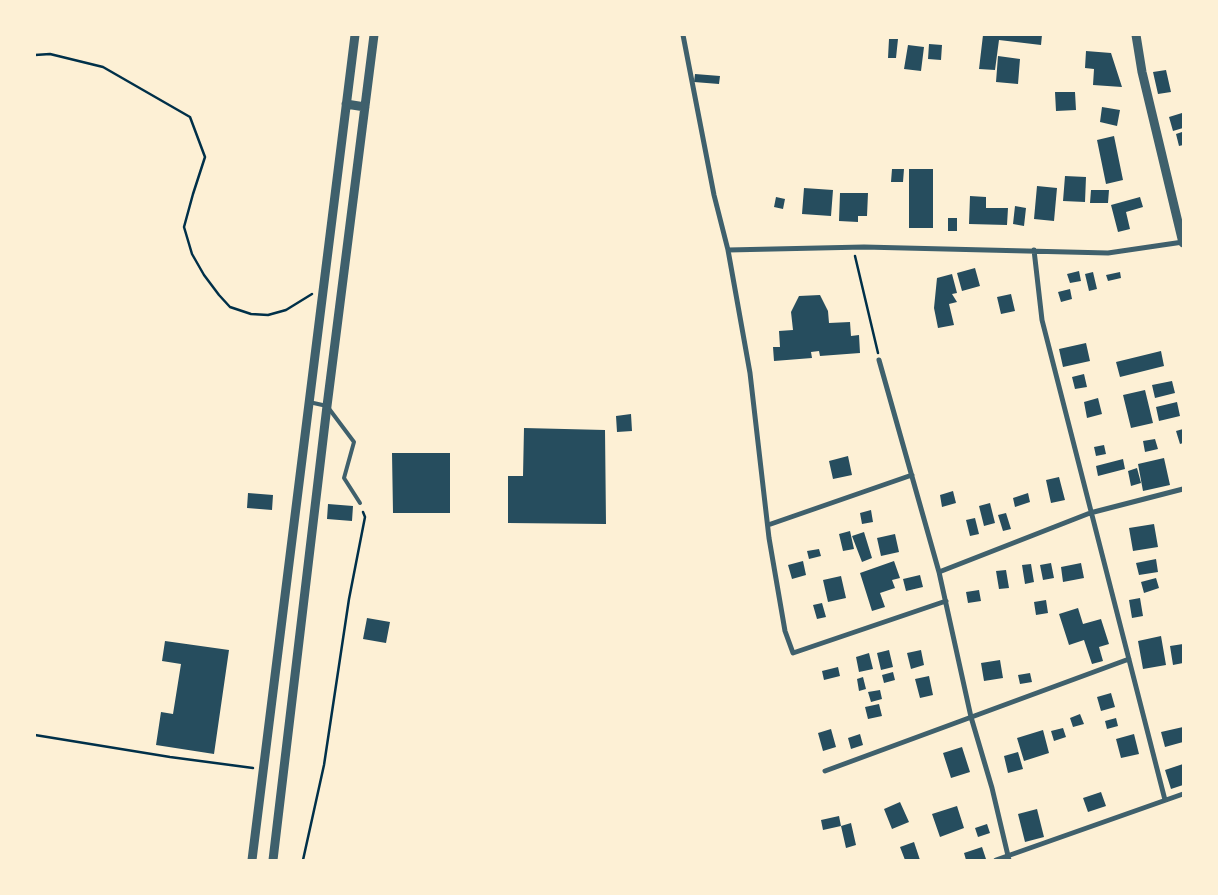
<!DOCTYPE html>
<html>
<head>
<meta charset="utf-8">
<style>
  body { margin:0 }
  #map { position:relative; width:1218px; height:895px; overflow:hidden; background:#fdf0d5; font-family:"DejaVu Sans",sans-serif }
  canvas { display:block }
  .frame { position:absolute; inset:0; border:36px solid #fdf0d5; pointer-events:none }
</style>
</head>
<body>
<div id="map">
<canvas width="1218" height="895"></canvas>
<div class="frame"></div>
</div>
<script>
const context = document.querySelector('canvas').getContext('2d');
context.lineJoin = 'round';
function fillPath(path, color) { context.fillStyle = color; context.fill(path, 'evenodd'); }
function stroke(path, color, width, dash) { context.strokeStyle = color; context.lineWidth = width; context.lineCap = dash ? 'butt' : 'round'; context.setLineDash(dash || []); context.stroke(path); }
fillPath(new Path2D(`
  M983,35H1042L1041,45L999,40L995,70L979,69Z
  M889,39H898L896,58H888Z
  M929,44L942,45L941,60L928,59Z
  M908,45L924,47L921,71L904,69Z
  M1086,51L1111,53L1122,87L1093,85L1094,69L1085,68Z
  M998,56L1020,59L1018,84L996,82Z
  M1166,70L1171,92L1158,94L1153,72Z
  M695,74L720,76L719,84L694,82Z
  M1055,92H1075L1076,110L1056,111Z
  M1102,107L1120,110L1117,126L1100,122Z
  M1182,113L1183,128L1173,131L1169,117Z
  M1182,132L1183,145L1179,146L1176,134Z
  M1114,136L1123,180L1106,184L1097,140Z
  M892,169H904L903,182H891Z
  M909,169H933V228H909Z
  M1065,176L1086,177L1085,202L1063,201Z
  M1037,186L1057,188L1054,221L1034,219Z
  M804,188L833,190L831,216L802,214Z
  M1091,190H1109L1108,203H1090Z
  M840,193H868L867,216H858V222L839,221Z
  M970,196L986,197V208H1008L1007,225L969,224Z
  M776,197L785,199L783,209L774,207Z
  M1140,197L1143,207L1126,212L1130,229L1118,232L1111,205Z
  M1015,206L1026,208L1024,226L1013,224Z
  M948,218H957V231H948Z
  M975,268L980,286L962,291L957,273Z
  M1079,271L1081,281L1070,283L1067,274Z
  M1093,272L1097,289L1089,291L1085,274Z
  M1120,272L1121,278L1108,281L1106,275Z
  M952,274L957,293L952,294L957,302L949,304L954,325L938,328L934,308L937,278Z
  M1070,289L1072,299L1061,302L1058,292Z
  M1011,294L1015,311L1001,314L997,297Z
  M820,295L828,311L829,323L850,322L851,336L859,335L860,353L820,356L819,351L811,352L812,358L774,361L773,347H780L779,331L793,330L791,312L799,296Z
  M1086,343L1090,361L1063,367L1059,349Z
  M1161,351L1164,366L1120,377L1116,362Z
  M1084,374L1087,387L1075,389L1072,377Z
  M1172,381L1175,393L1155,398L1152,385Z
  M1145,390L1153,423L1131,428L1123,395Z
  M1098,398L1102,414L1087,418L1084,402Z
  M1177,402L1180,416L1159,421L1156,407Z
  M631,414L632,431L617,432L616,416Z
  M524,428L605,430L606,524L508,523V476H523Z
  M1183,429V443L1180,444L1176,431Z
  M1155,439L1158,449L1145,452L1143,441Z
  M1104,445L1106,454L1096,456L1094,447Z
  M392,453H450V513H393Z
  M848,456L852,475L833,479L829,461Z
  M1164,458L1170,485L1143,491L1138,464Z
  M1123,459L1125,469L1098,476L1096,466Z
  M1137,468L1141,483L1131,486L1128,471Z
  M1059,477L1065,500L1051,503L1046,480Z
  M953,491L956,503L942,507L940,495Z
  M248,493L273,495L272,510L247,508Z
  M1028,493L1030,502L1015,507L1013,498Z
  M990,503L995,523L984,526L979,506Z
  M328,504L353,506L352,521L327,519Z
  M871,510L873,522L862,524L860,513Z
  M1006,513L1011,529L1003,531L998,515Z
  M975,518L979,534L970,536L966,520Z
  M1154,524L1158,547L1133,551L1129,528Z
  M850,531L854,549L843,551L839,534Z
  M864,532L872,558L862,562L852,536Z
  M895,534L899,552L881,556L877,538Z
  M819,549L821,556L809,559L807,551Z
  M1156,559L1158,572L1139,575L1136,563Z
  M803,561L806,575L792,579L788,565Z
  M894,561L900,578L892,580L895,588L880,593L885,607L872,611L860,573Z
  M1051,563L1054,578L1043,580L1040,565Z
  M1081,563L1084,578L1063,582L1061,567Z
  M1031,564L1034,582L1025,584L1022,565Z
  M1006,570L1009,588L999,589L996,571Z
  M920,575L923,587L906,591L903,579Z
  M841,576L846,598L828,602L823,580Z
  M1156,578L1159,588L1144,593L1141,582Z
  M979,590L981,601L968,603L966,592Z
  M1140,598L1143,616L1132,618L1129,600Z
  M1046,600L1048,613L1036,615L1034,602Z
  M822,603L826,617L817,619L813,605Z
  M1078,608L1083,624L1101,619L1109,644L1099,647L1103,661L1092,664L1084,640L1069,645L1059,614Z
  M367,618L390,622L386,643L363,639Z
  M1161,636L1166,665L1143,669L1138,641Z
  M165,641L229,650L214,754L156,745L161,712L173,714L181,664L162,661Z
  M1183,644V663L1173,665L1170,646Z
  M889,650L893,667L881,670L877,653Z
  M921,650L924,665L911,669L907,653Z
  M869,653L873,669L859,672L856,657Z
  M1000,660L1003,678L984,681L981,663Z
  M838,667L840,676L824,680L822,671Z
  M893,672L895,680L884,683L882,675Z
  M1030,673L1032,682L1020,684L1018,675Z
  M929,676L933,695L920,698L915,679Z
  M863,677L866,689L859,691L857,679Z
  M880,690L882,699L871,702L868,692Z
  M1111,693L1115,707L1101,711L1097,697Z
  M879,704L882,716L868,719L865,707Z
  M1080,714L1084,724L1073,727L1070,718Z
  M1116,718L1118,726L1107,729L1105,721Z
  M1183,727V742L1165,747L1161,732Z
  M1063,728L1066,737L1054,741L1051,731Z
  M831,729L836,747L823,751L818,733Z
  M1043,730L1049,753L1024,761L1017,738Z
  M860,734L863,745L851,749L848,738Z
  M1134,734L1139,754L1121,758L1116,739Z
  M962,747L970,772L951,778L943,753Z
  M1018,752L1023,769L1008,773L1004,756Z
  M1183,764V785L1171,789L1165,770Z
  M1101,792L1106,806L1088,812L1083,798Z
  M900,802L909,822L892,829L884,809Z
  M957,806L964,828L940,837L932,814Z
  M1037,809L1044,837L1025,842L1018,814Z
  M839,816L841,826L823,830L821,820Z
  M851,823L856,845L846,848L841,826Z
  M987,824L990,833L978,837L975,828Z
  M914,842L920,860H905L900,847Z
  M982,847L986,859L966,860L964,853Z`), '#264d5e');
stroke(new Path2D(`
  M35,55L50,54L103,67L190,117L205,157L193,194L184,227L192,254L204,275L219,295L230,307L251,314L268,315L286,310L312,294
  M855,256L878,353
  M35,735L170,757L253,768
  M303,860L324,765L349,599L365,517L363,512`), '#003049', 2.5);
stroke(new Path2D(`
  M309,402L327,406L354,442L344,478L360,503`), '#3f606c', 4);
stroke(new Path2D(`
  M683,35L714,195L728,250L864,247L1108,253L1183,242
  M728,250L750,373L769,538L785,631L793,653L946,601
  M1034,250L1042,320L1165,800
  M879,360L939,572L971,717L992,788L1009,860
  M768,525L912,475
  M939,572L1090,513L1183,489
  M825,771L1129,659
  M996,860L1183,794`), '#3f606c', 5);
stroke(new Path2D(`
  M1136,35L1142,72L1183,243
  M346,104L365,107
  M252,860C288,585 319,310 355,35
  M273,860L327,406L374,35`), '#3f606c', 9);
</script>
</body>
</html>
